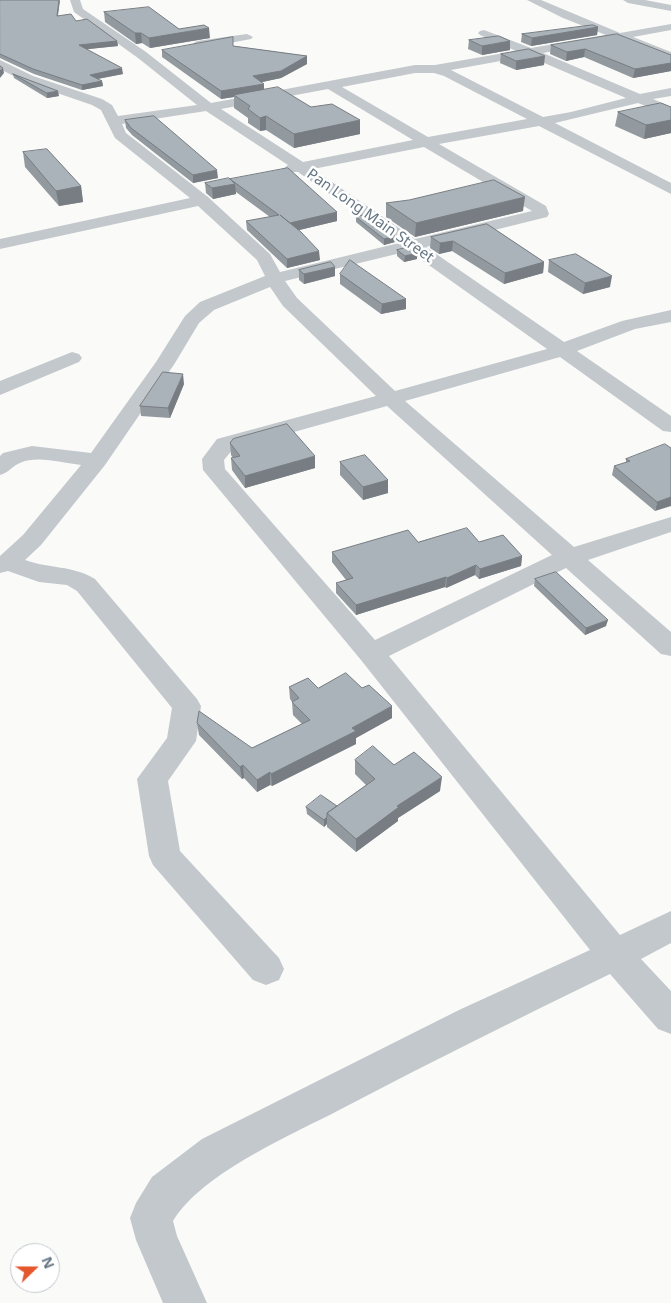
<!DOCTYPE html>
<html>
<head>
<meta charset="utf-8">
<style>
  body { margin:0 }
  #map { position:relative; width:671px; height:1303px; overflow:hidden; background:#fafaf8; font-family:"Noto Sans",sans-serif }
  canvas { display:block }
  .north { position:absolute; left:10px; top:1243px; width:50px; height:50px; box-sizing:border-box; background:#fff; border:1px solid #c1c8cd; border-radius:50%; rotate:68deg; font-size:14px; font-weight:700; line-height:20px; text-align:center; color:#657683 }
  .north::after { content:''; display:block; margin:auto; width:18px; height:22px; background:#e4572e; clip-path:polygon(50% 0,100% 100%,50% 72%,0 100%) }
</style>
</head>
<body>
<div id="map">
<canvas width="671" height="1303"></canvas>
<div class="north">N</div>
</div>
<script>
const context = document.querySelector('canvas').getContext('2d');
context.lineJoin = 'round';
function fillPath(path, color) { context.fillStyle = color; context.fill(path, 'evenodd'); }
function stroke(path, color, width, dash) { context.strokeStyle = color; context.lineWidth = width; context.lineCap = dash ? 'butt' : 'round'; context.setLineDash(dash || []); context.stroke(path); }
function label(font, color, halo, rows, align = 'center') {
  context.font = font + ' "Noto Sans",sans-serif'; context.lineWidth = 5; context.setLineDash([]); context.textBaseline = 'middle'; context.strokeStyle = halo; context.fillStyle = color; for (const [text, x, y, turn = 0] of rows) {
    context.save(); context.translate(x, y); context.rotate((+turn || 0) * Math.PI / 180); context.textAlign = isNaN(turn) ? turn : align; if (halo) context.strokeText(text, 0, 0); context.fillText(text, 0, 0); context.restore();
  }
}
fillPath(new Path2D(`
  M70,0H80L83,9L146,52L211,103L415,65H435L516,51L480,35L478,33L480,31L484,30L531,48L606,35L563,18L527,0H541L620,33L671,24V30L633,37L671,52V60L618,40L543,53L640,94L671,88V96L653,99L671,107V116L638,103L555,123L671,183V194L539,126L439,144L546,206L549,214L547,217L426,247L564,342L622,321L671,310V322L635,329L577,351L671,416V432L663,431L560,357L405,401L574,547L671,517V532L588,560L671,632V656L661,654L566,568L389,656L620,935L671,911V943L641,959L671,991V1034L658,1029L610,974C521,1017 433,1061 345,1107C294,1134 203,1172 173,1221L177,1236L207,1303H163L136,1240L130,1218L136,1203L152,1177L202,1139L459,1010L590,950L361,660L203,470L202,459L217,439L376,396L283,306L270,287L214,310L199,323L175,363L105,465L41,545L25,560C50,569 72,565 95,579L197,699L201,706L196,741L168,781L180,851L279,958L284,969L279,980L266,985L253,980L153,865L149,856L137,779L167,738L172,708L77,591L67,585L39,582L8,571L0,573V556L23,535L81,465C63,463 37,455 20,463C12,466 10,472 0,475V456L3,453L32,446L91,453L156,362L185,316L200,302L265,276L257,260L198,206L0,249V239L190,198L115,138L101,110L92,105L25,82L0,69V60L33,76L102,99L112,105L118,116L197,105L138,58L74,12ZM528,56L626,98L571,112L543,117L451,70ZM415,73H434L444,76L527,119L428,137L342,87ZM328,89L413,140L303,162L221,109ZM206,111L288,165L283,169L285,172H298L399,243L280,272L270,254L208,197L126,133L122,124ZM424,147L532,211L415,239L313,169ZM409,251L547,349L395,391L297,298L285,281ZM387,406L552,555L375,640L225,469L224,460L233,449Z
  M623,0H645L671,5V11L628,3Z
  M247,34L253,37L251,39L197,49L191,45L197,41Z
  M72,352L79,354L82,358L79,362L0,395V381Z`), '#c3c8cc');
fillPath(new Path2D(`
  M0,0H59L58,16L76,21L117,41L118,46L87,49L123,74L98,79L102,81L103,86L82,90L34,74L0,58Z
  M104,12L179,29L210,38L150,48L142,43L136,44L105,22Z
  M598,27L597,35L531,46L521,42L522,34Z
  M469,40L510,50L482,55L468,49Z
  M551,45L671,55V71L633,78L584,57L566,61L550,54Z
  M234,46L307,56V64L281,78L262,82L264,89L311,107L360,134L294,148L266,130L260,131L248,123V118L234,108V97L221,99L162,57V50Z
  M501,54L544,65L516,70L500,63Z
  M13,74L59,96L47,98L14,78Z
  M671,107V133L644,139L615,126L618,112Z
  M125,120L218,178L193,183L132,135L126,128Z
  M23,152L81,186L83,202L59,206L25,167Z
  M230,179L337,221L299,230L320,260L287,268L247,230L246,221L270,217L236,192V194L213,199L206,193L205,183Z
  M386,203L523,211L415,237L386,217Z
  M356,217L395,236V242L384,245L356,222Z
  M487,224L544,262L543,273L504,284L452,251L439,254L430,248L431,237Z
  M397,250L417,259L404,262L397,256Z
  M549,260L610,287L583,294L548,272Z
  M299,270L335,276L304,284L299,280Z
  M340,274L406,299V309L381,314L340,284Z
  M184,384L170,418L141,416L140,406Z
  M230,443L315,468L245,488L232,470L231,458H233L231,455Z
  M671,448L655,511L612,475L614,466L626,463V459Z
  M340,462L388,480V493L363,500L340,475Z
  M418,542H479L522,556L521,566L479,579L475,575L446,588L445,587L356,615L336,593V583L346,580L332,562V552Z
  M535,579L606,626L585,635L534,586Z
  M289,687L318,688L392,718L356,738V744L272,786L270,785L257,792L244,778L242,779L199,735L197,723L252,748L302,724L293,715L292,702L290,699Z
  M355,760L394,765L440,791L398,818V821L356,852L327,827V824L324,827L307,814L306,807L337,806L366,785L355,774Z`), '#929a9f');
fillPath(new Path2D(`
  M59,0L60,1L57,21V16Z
  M598,27L597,35L531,46L532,38Z
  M209,28L210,38L150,48L149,38Z
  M135,33H141L142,43L136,44Z
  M117,41L118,46L80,50L79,45Z
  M510,41V50L482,55V46Z
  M585,49L584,57L566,61L567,52Z
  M307,56V64L281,78L253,84V76Z
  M545,56L544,65L516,70V61Z
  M671,63V71L633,78L635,69Z
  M3,68L4,73L0,78V71Z
  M122,68L123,74L91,80L90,75Z
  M102,81L103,86L82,90V85Z
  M264,84V91L234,95V97L221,99V91Z
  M58,91L59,96L47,98V93Z
  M266,116V130L260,131V118Z
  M360,120V134L294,148V134Z
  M671,120V133L644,139L646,125Z
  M217,170L218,178L193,183V175Z
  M235,184L236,194L213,199L212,188Z
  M81,186L83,202L59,206L56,191Z
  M525,197L523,211L415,237L416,223Z
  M337,212V221L291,232L290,223Z
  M395,236V242L384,245V239Z
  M453,241L452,251L439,254L440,243Z
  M319,251L320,260L287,268V259Z
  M417,253V259L404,262L405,256Z
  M544,262L543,273L504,284L505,273Z
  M335,267V276L304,284V274Z
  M612,276L610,287L583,294L585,283Z
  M406,299V309L381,314L382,304Z
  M183,374L184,384L170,418L168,408Z
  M315,456V468L245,488V476Z
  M388,480V493L363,500V487Z
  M671,497V506L655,511L657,502Z
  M522,556L521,566L479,579L480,569Z
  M476,565L475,575L446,588L447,578Z
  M446,577L445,587L356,615V605Z
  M608,620L606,626L585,635L586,628Z
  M392,706V718L356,738V744L272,786L271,774L352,728Z
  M243,765L244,778L242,779L240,767Z
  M270,772V785L257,792V780Z
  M442,777L440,791L398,818V821L356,852V839L397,806Z
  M327,817V824L324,827V820Z`), '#777d82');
const building = new Path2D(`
  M0,0H59L57,16L71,14L76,21L87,19L117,41L79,45L122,68L90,75L102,81L82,85L33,69L0,54Z
  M149,7L179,29L204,25L209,28L149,38L141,33H135L104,12Z
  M593,25L598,27L532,38L522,34Z
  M617,34L671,55V63L635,69L585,49L567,52L551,45Z
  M499,36L510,41L482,46L469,40Z
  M233,37V46L307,56L281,71L253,76L264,84L221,91L162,50Z
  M529,49L545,56L516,61L501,54Z
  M0,66L3,68L0,71Z
  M13,74L58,91L47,93Z
  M278,87L311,107L332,104L360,120L294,134L266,116L260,118L248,109L250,106L234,95Z
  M661,103L671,107V120L646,125L618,112Z
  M154,116L217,170L193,175L131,128L125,120Z
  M47,149L81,186L56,191L23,152Z
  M288,168L337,212L290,223L280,215L301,232L319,251L287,259L246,221L279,215L230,179Z
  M229,178L235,184L212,188L205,183Z
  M494,180L525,197L416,223L386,203L409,200Z
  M364,215L395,236L384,239L356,217Z
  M487,224L544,262L505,273L453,241L440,243L431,237Z
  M409,247L417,253L405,256L397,250Z
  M576,254L612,276L585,283L549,260Z
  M350,260L406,299L382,304L340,274Z
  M331,262L335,267L304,274L299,270Z
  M163,372L183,374L168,408L140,406Z
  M287,424L315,456L245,476L231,458L240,456L230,443L233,439Z
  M665,444L671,448V497L657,502L614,466L630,461L626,459Z
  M365,455L388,480L363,487L340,462Z
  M467,528L479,542L503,535L522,556L480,569L476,565L447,578L446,577L356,605L336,583L353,578L332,552L408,530L418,542Z
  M556,572L608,620L586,628L535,579Z
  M346,673L362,688L369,685L392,706L352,728L356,731L271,774L270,772L257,780L243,765L240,767L197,723L199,711L252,748L310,720L292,702L299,698L289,687L308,678L318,688Z
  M373,746L394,765L414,752L442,777L397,806L399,807L356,839L327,813L375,779L355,760Z
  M321,795L337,806L327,813V817L324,820L306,807Z`);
fillPath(building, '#aab3b9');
stroke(building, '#777d82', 1);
label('15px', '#657683', '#fff', [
  ["Pan Long Main Street",370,216,35]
]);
</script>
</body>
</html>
